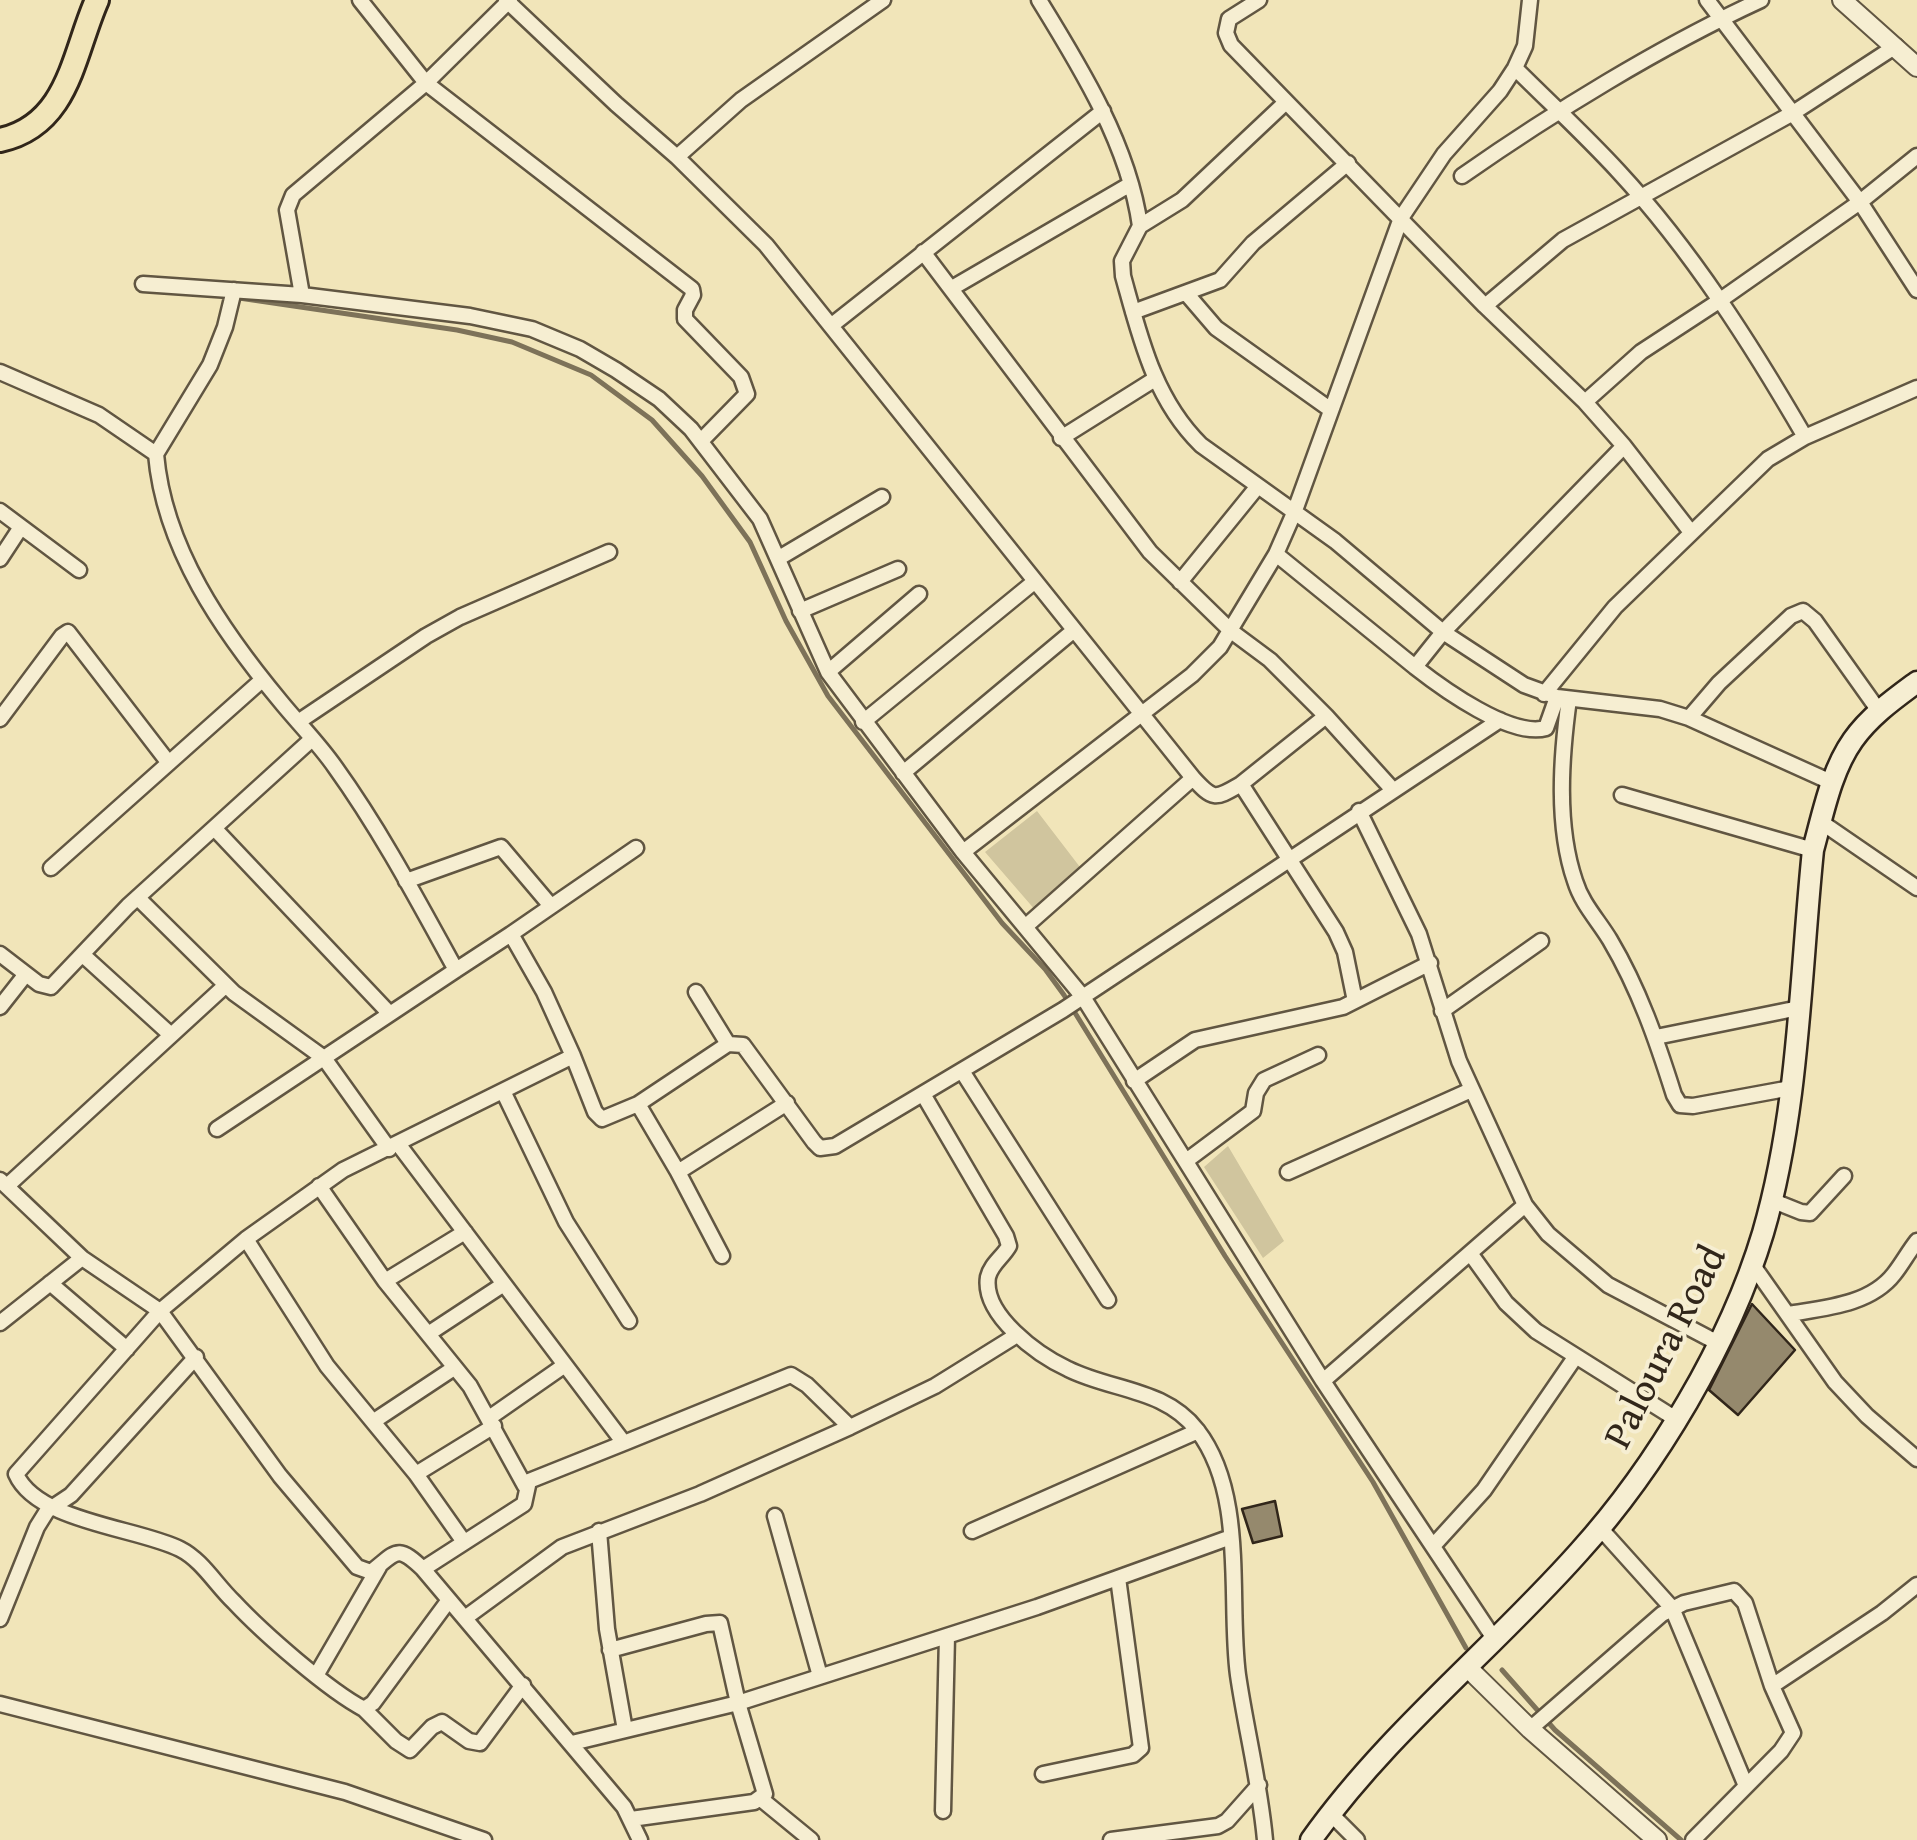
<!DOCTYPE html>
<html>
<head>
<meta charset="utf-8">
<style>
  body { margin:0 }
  canvas { display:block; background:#f1e5b9 }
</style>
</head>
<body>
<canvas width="1917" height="1840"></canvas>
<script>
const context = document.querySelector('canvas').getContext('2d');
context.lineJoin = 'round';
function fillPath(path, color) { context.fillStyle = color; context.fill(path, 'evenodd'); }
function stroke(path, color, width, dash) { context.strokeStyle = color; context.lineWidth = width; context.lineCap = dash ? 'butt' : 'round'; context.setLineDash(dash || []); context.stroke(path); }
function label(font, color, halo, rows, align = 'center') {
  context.font = font + ' "Gentium Book Plus",serif'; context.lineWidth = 8; context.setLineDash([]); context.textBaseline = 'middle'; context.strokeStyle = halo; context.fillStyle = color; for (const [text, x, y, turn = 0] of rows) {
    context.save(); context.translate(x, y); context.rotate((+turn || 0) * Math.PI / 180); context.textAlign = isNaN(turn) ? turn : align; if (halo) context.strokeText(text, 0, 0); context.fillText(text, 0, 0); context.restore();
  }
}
fillPath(new Path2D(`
  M1037,811L1083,871L1036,911L985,852Z
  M1228,1146L1284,1241L1263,1258L1204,1167Z`), '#d0c59e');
stroke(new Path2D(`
  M239,298L457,330L512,342L591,375L652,420L702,476L750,542L786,621L828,696L1002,923L1045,969L1064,995L1225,1256L1373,1482L1466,1648
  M1502,1670L1555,1730L1681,1840`), '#7d7259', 5);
const building = new Path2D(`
  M1752,1304L1795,1350L1738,1415L1709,1390Z
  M1275,1501L1282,1536L1253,1543L1242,1509Z`);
fillPath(building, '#95896d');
stroke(building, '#31261a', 2.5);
const minor = new Path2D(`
  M506,0L616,104L677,157L766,245L1193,778
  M510,0L426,83L692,289L693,295L685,310V319L741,377L747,394L701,441
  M1039,0C1081,68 1129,146 1140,226L1122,261L1123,276C1140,337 1154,399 1201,445L1335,541L1443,632L1524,685L1557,697L1660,709L1689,718L1833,783
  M1259,0L1229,19L1226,33L1231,45L1485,306L1585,402L1624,446L1690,531
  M1707,0L1860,202L1917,290
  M1515,68C1549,102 1586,136 1619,172C1692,251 1751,344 1805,437
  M677,157L741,100L883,0
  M1462,176C1552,113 1661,46 1761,0
  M1140,226L1182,200L1286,102
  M923,252L1150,552L1231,631L1270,660L1326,716L1241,784L1336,932L1345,952L1355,1001
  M143,284L302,295L470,316L532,329L580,349L616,370L659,399L691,429L760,519L828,672L963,852L1083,997L1323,1381L1495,1640
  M952,288L1129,185
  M1186,293L1216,328L1331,410
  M302,295L287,210L293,195L426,83L360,0
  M1485,306L1563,240L1793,113L1896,46
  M1133,312L1220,280L1253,243L1348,163
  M832,325L1103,111
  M0,372L99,415L156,454L210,365L225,327L234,290
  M1585,402L1641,352L1719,301L1860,202L1917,156
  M1061,438L1155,379
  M156,454C164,548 222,631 281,702C299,724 319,744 335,767C381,831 418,901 456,970L511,934L544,992L573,1056
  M0,511L79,570
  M1276,554L1415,667L1443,632L1624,446
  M779,558L882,497
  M0,559L21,527
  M1180,582L1258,486
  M800,611L898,569
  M1415,667C1443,689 1511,738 1546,728L1557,697
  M828,672L919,594
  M1544,694L1615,607L1768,459L1805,437L1917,388
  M1569,699C1561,757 1556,826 1575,881C1582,904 1598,920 1610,940C1639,989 1657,1041 1674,1095L1680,1105L1693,1106L1791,1088
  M1326,716L1393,790
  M1689,718L1719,683L1791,616L1803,611L1815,621L1879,711
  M0,719L62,636L68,632L168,762
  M298,722L426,636L460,617L609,552
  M863,722L1034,582
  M903,773L1073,631
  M1622,795L1813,850
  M1359,811L1419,934L1459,1061L1525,1205L1548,1234L1608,1285L1718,1343
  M1821,822L1917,888
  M215,829L390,1014
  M963,852L1192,675L1220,647L1276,554L1294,513L1401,218L1444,154L1500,91L1515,68L1525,46L1530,0
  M51,868L262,680
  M406,881L501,847L551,906
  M138,898L234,993L324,1058L389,1149
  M1025,927L1193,778C1214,801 1215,799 1241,784
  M511,934L636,848
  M0,954L39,984L51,987L128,906L312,739
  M83,955L171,1035
  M696,992L728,1044
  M0,1007L26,974
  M1442,1011L1541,941
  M1656,1037L1799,1008
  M962,1071L1108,1300
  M1134,1081L1195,1040L1343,1007L1430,963
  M503,1091L566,1222L629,1321
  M923,1094L1006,1236L1009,1246C1003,1257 991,1264 988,1277C982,1315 1038,1355 1068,1369C1112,1391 1164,1388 1197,1430C1247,1494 1228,1600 1238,1675C1246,1730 1260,1784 1265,1840
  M638,1104L678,1172L787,1103
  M217,1129L456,970
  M399,1145L624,1443L791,1375L807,1385L850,1427L935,1386L1017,1335
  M1186,1161L1253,1111L1256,1093L1264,1080L1318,1055
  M678,1172L722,1256
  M1288,1172L1471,1090
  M0,1180L82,1258L160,1311L280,1476L357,1567L371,1572C396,1553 396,1543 423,1569L624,1807L640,1840
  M7,1186L226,985
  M319,1186L385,1281L470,1386L525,1486
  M1771,1200L1801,1212L1810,1213L1844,1176
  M246,1239L327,1366L416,1474L464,1542
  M1470,1253L1506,1303L1536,1331L1676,1419
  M1752,1264L1835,1382L1867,1416L1917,1459
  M385,1281L465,1232
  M50,1283L127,1349
  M1789,1314C1824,1308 1870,1305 1894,1274C1902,1264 1909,1251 1917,1241
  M0,1323L82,1258
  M428,1334L504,1284
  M1323,1381L1525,1205
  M489,1418L565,1365
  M374,1421L454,1368
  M416,1474L494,1426
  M775,1516L820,1676
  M1600,1528L1672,1608L1746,1786
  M599,1531L607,1629L625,1730
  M972,1531L1198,1431
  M1433,1546L1484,1490L1576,1356
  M423,1569L524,1504L529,1481L624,1443
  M449,1600L373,1703L364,1709C328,1690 263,1633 234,1602C216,1585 202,1560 180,1549C139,1528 37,1522 16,1474L160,1311L246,1239L343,1170L573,1056L595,1112L602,1119L638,1104L728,1044L743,1045L814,1142L820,1148L835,1146L1063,1010L1500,720
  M465,1618L562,1547L700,1494L850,1427
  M0,1619L37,1527L47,1511L71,1495L196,1357
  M610,1650L706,1624L720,1623L738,1703L765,1794L754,1802L631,1819
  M317,1674L379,1567
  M1772,1686L1882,1613L1917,1585
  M0,1704L345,1792L484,1840
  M364,1709L396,1741L410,1750L432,1727L442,1722L469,1741L480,1743L523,1685
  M1530,1729L1662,1614L1684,1603L1734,1591L1745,1603L1772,1686L1793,1733L1781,1751L1693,1840
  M572,1743L738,1703L1037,1607L1231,1537
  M1043,1774L1133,1755L1141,1748L1118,1578
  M761,1799L811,1840
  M943,1811L947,1636
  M1330,1813L1357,1840
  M1111,1840L1218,1826L1227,1821L1259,1785`);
const tertiary = new Path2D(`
  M1842,0L1917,67
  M1468,1668L1530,1729L1657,1840`);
const secondary = new Path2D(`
  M1311,1840C1387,1733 1492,1650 1579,1552C1656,1467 1730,1343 1763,1233C1799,1110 1800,977 1813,850C1823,814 1831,771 1853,740C1870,716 1894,699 1917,682`);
const primary = new Path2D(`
  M0,140C69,125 73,54 97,0`);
stroke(minor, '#615642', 19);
stroke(tertiary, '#615642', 22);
stroke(secondary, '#31261a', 25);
stroke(primary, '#31261a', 28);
stroke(minor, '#f6eed2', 14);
stroke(tertiary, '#f6eed2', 18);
stroke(secondary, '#f6eed2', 20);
stroke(primary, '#f1e5b9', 22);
label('40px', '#31261a', '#f6eed2', [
  ["Paloura Road",1667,1348,-63]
]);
</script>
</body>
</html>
